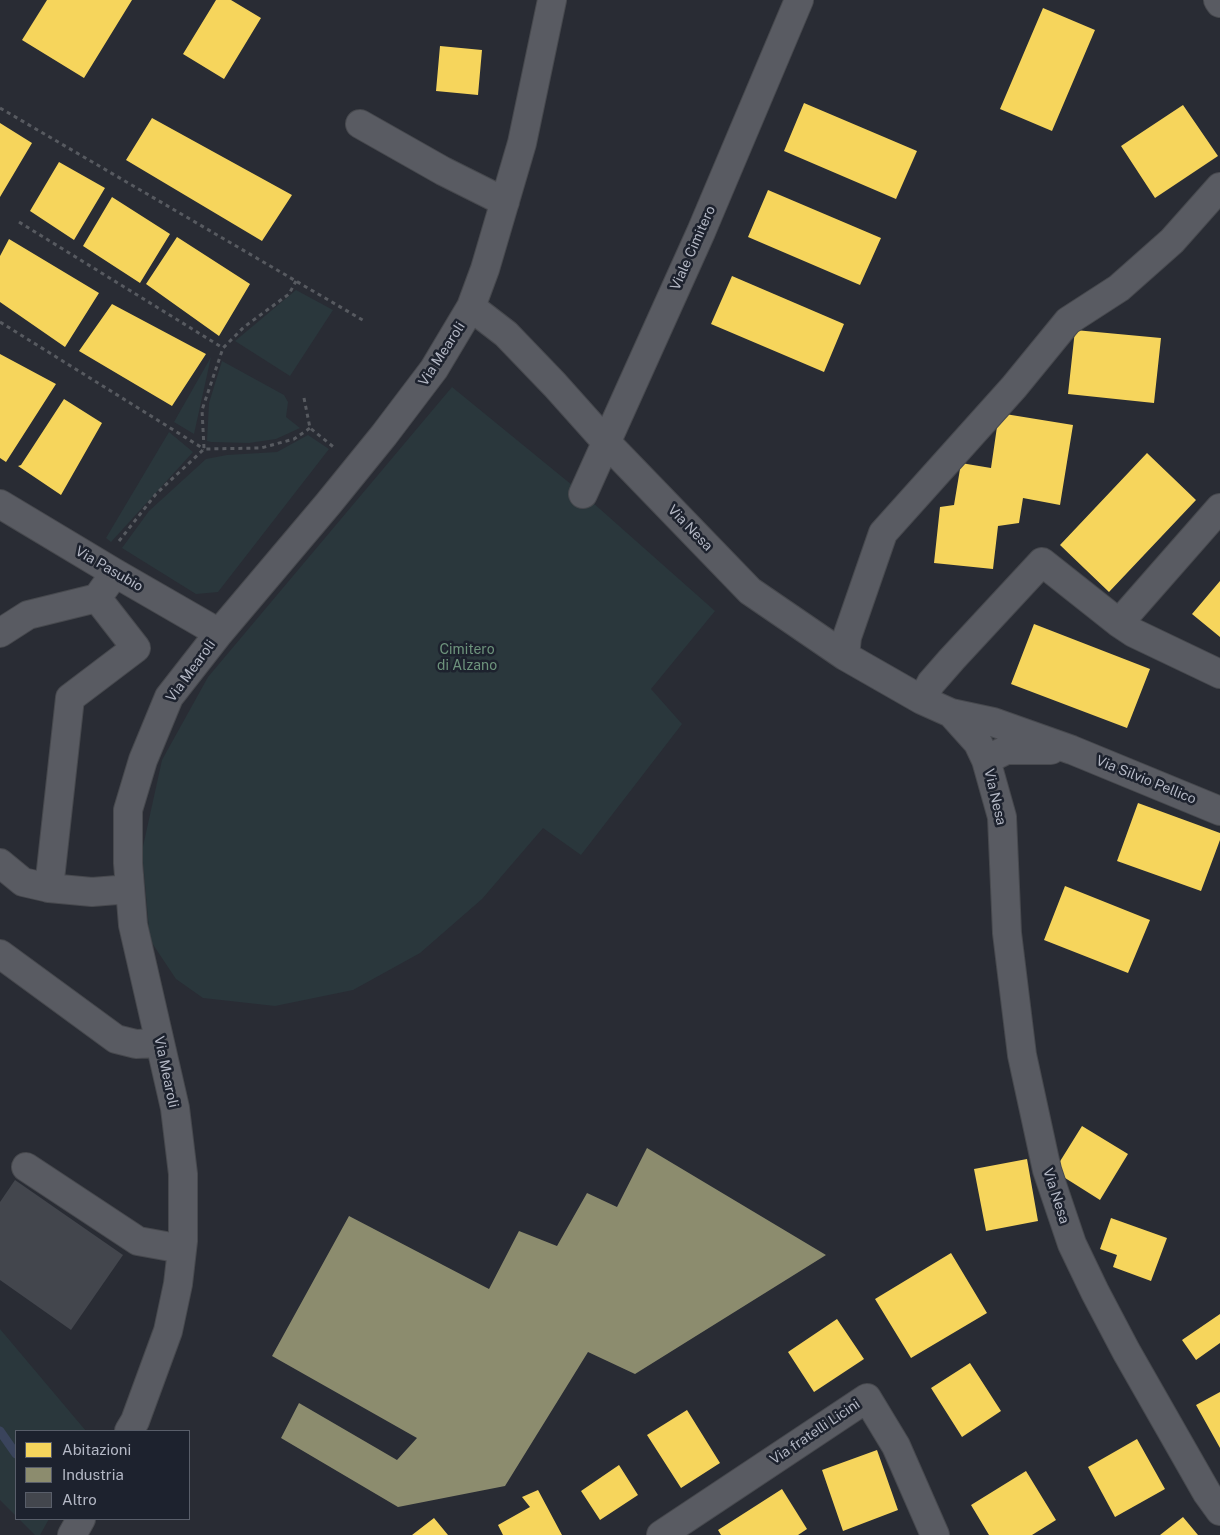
<!DOCTYPE html>
<html>
<head>
<meta charset="utf-8">
<style>
  body { margin:0 }
  #map { position:relative; width:1220px; height:1535px; overflow:hidden; background:#292c34; font-family:"Public Sans",sans-serif }
  canvas { display:block }
  .legend { position:absolute; left:15px; top:1430px; width:175px; height:90px; box-sizing:border-box; background:#1d222e; border:1px solid #595e6a; margin:0; padding:6px 9px; list-style:none; font-size:15px; color:#b4b8c5 }
  .legend li { display:flex; align-items:center; gap:10px; height:25px }
  .legend b { width:25px; border:1px solid #595e6a }
</style>
</head>
<body>
<div id="map">
<canvas width="1220" height="1535"></canvas>
<ul class="legend">
<li><b style="height:14px;background:#f6d55c"></b>Abitazioni</li>
<li><b style="height:14px;background:#8c8c6e"></b>Industria</li>
<li><b style="height:14px;background:#43464d"></b>Altro</li>
</ul>
</div>
<script>
const context = document.querySelector('canvas').getContext('2d');
context.lineJoin = 'round';
function fillPath(path, color) { context.fillStyle = color; context.fill(path, 'evenodd'); }
function stroke(path, color, width, dash) { context.strokeStyle = color; context.lineWidth = width; context.lineCap = dash ? 'butt' : 'round'; context.setLineDash(dash || []); context.stroke(path); }
function label(font, color, halo, rows, align = 'center') {
  context.font = font + ' "Public Sans",sans-serif'; context.lineWidth = 5; context.setLineDash([]); context.textBaseline = 'middle'; context.strokeStyle = halo; context.fillStyle = color; for (const [text, x, y, turn = 0] of rows) {
    context.save(); context.translate(x, y); context.rotate((+turn || 0) * Math.PI / 180); context.textAlign = isNaN(turn) ? turn : align; if (halo) context.strokeText(text, 0, 0); context.fillText(text, 0, 0); context.restore();
  }
}
fillPath(new Path2D(`
  M296,290L333,310L290,376L235,341Z
  M211,357L194,434L174,422Z
  M222,361L284,395L288,402L286,417L300,428L276,439L249,443L211,442L207,441L209,403Z
  M452,387L583,494L715,611L651,689L682,724L581,855L543,828L482,899L420,953L353,990L275,1006L203,998L176,979L150,940L142,851L162,760L208,677Z
  M169,432L193,452L111,542L106,538Z
  M308,435L329,449L218,592L196,594L122,548L149,511L206,459L227,455L277,452Z
  M0,1329L86,1431H16V1516L0,1500Z
  M19,1519H49L40,1535H35Z`), '#2a373c');
fillPath(new Path2D(`
  M47,0H132L84,78L22,40Z
  M216,0H231L261,18L224,79L183,54Z
  M1043,8L1095,30L1052,131L1000,109Z
  M440,46L482,50L478,95L436,91Z
  M804,103L917,151L896,199L784,151Z
  M1183,105L1218,156L1155,198L1121,146Z
  M152,118L292,195L262,241L126,160Z
  M0,123L32,143L0,197Z
  M59,162L105,188L74,240L30,211Z
  M768,190L881,238L860,285L748,237Z
  M112,197L170,234L140,283L83,246Z
  M177,237L250,284L219,336L146,284Z
  M9,239L99,293L65,347L0,302V256Z
  M732,276L844,324L824,372L711,324Z
  M112,304L206,354L172,406L79,351Z
  M1075,330L1161,338L1154,403L1068,394Z
  M0,354L56,384L6,462L0,458Z
  M64,399L102,423L61,495L18,466L21,465Z
  M999,413L1073,425L1060,505L1023,498L1019,523L998,526L993,569L934,563L940,507L954,505L961,463L991,468Z
  M1147,453L1196,500L1109,592L1060,545Z
  M1220,581V637L1192,614Z
  M1034,624L1150,669L1127,728L1011,684Z
  M1138,803L1220,833V840L1201,891L1117,861Z
  M1065,886L1150,920L1128,973L1044,940Z
  M1082,1126L1128,1154L1100,1200L1054,1171Z
  M1027,1159L1038,1221L986,1231L974,1169Z
  M1111,1218L1167,1238L1151,1281L1113,1267L1117,1255L1100,1249Z
  M951,1253L987,1313L911,1358L875,1299Z
  M1220,1314V1343L1196,1360L1182,1340Z
  M837,1319L864,1359L814,1392L788,1352Z
  M970,1363L1001,1411L962,1437L931,1388Z
  M1220,1392V1448L1196,1405Z
  M687,1410L720,1463L681,1488L647,1435Z
  M1137,1439L1165,1489L1115,1517L1088,1467Z
  M877,1450L898,1510L843,1531L822,1470Z
  M619,1465L638,1495L600,1520L581,1491Z
  M1026,1471L1056,1520L1032,1535H989L971,1505Z
  M782,1489L807,1529L798,1535H721L718,1530Z
  M538,1490L562,1535H503L498,1525L530,1507L522,1497Z
  M1183,1517L1198,1535H1160Z
  M434,1518L448,1535H412Z`), '#f6d55c');
fillPath(new Path2D(`
  M647,1148L826,1255L635,1374L588,1352L505,1486L398,1507L281,1438L299,1403L397,1460L417,1438L272,1356L349,1216L489,1289L519,1231L557,1246L587,1193L617,1207Z`), '#8c8c6e');
stroke(new Path2D(`
  M0,1431L16,1454`), '#3a445c', 9);
fillPath(new Path2D(`
  M15,1180L123,1255L71,1330L0,1280V1202Z`), '#43464d');
const minor = new Path2D(`
  M1218,0L1220,3
  M360,124L443,171L505,202
  M471,307L506,334L555,385L606,442L750,591L845,656L922,700L951,713L978,743L986,760L1002,817L1007,933L1022,1055L1047,1170L1072,1244L1095,1292L1126,1351L1207,1493L1220,1511
  M583,494L701,232L799,0
  M0,504L115,573L219,633
  M115,573L97,598L136,648L70,698L49,888L92,892L130,889
  M1119,623L1134,633L1220,674
  M0,633L28,615L97,598
  M845,656L847,637L883,533L1014,387L1068,321L1119,288L1172,241L1220,187
  M922,700L931,683L952,659L1042,562L1119,623L1220,508
  M951,713L993,722L1072,750L1220,811
  M986,760L1006,750H1051
  M0,863L23,882L49,888
  M0,954L116,1039L136,1044L160,1043
  M26,1167L138,1241L182,1249
  M129,1431L135,1421L168,1331L178,1284L183,1241V1174L175,1108L133,925L128,863V810L143,760L169,697L219,633L328,504L384,435L434,369L471,307L485,269L522,143L552,0
  M72,1535L81,1519
  M661,1535L867,1398L896,1446L935,1535`);
stroke(minor, '#47494e', 30);
stroke(new Path2D(`
  M0,108L366,322
  M19,222L223,348
  M0,322L204,449
  M304,398L310,428L336,449
  M204,448L202,410L223,348L244,327L289,294L296,281
  M119,541L156,494L204,449L261,448L294,439L310,428`), '#575a60', 3, [4, 4]);
stroke(minor, '#595b62', 28);
label('14px', '#b4b8c5', '#1d222e', [
  ["Viale Cimitero",693,248,-66],
  ["Via Mearoli",442,354,-57],
  ["Via Nesa",690,528,46],
  ["Via Pasubio",109,569,30],
  ["Via Mearoli",191,671,-54],
  ["Via Silvio Pellico",1146,780,22],
  ["Via Nesa",995,797,77],
  ["Via Mearoli",166,1072,78],
  ["Via Nesa",1056,1196,72],
  ["Via fratelli Licini",815,1432,-34]
]);
label('14px', '#6d937c', '#1d222e', [
  ["Cimitero",467,650],
  ["di Alzano",467,666]
]);
</script>
</body>
</html>
